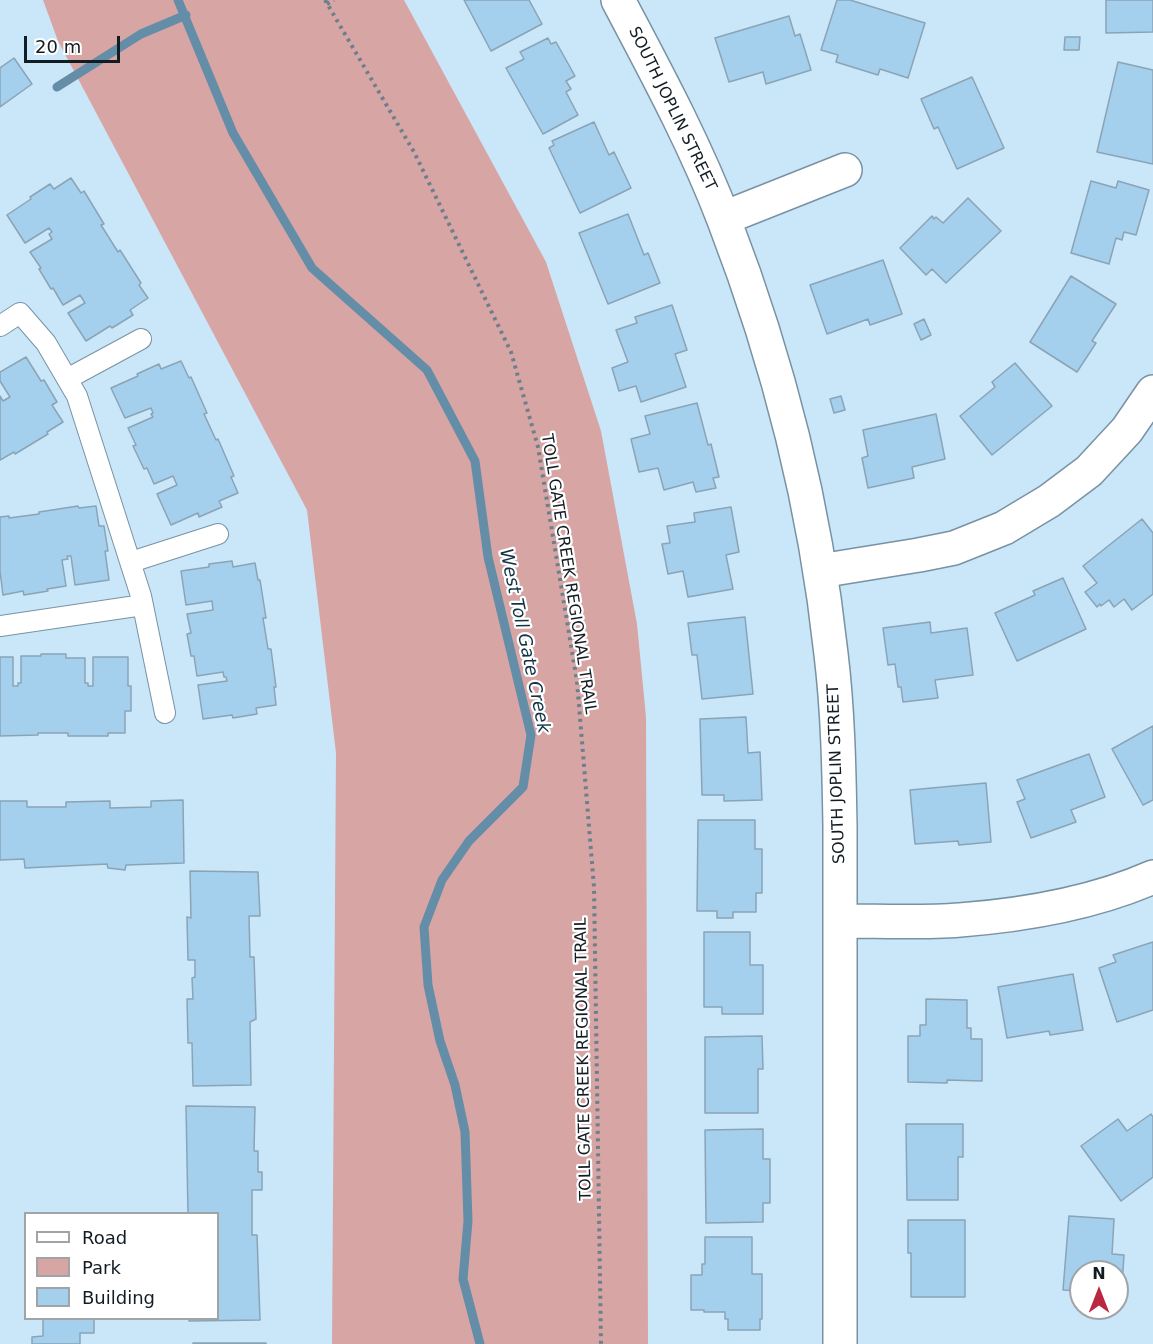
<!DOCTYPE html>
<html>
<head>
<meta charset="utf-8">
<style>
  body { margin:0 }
  #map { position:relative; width:1153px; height:1344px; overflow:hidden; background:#cae6f9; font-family:"DejaVu Sans",sans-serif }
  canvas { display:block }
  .legend { position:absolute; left:24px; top:1212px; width:195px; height:108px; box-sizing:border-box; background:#fff; border:2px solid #a0a4a7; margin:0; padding:8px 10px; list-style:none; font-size:18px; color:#121c23 }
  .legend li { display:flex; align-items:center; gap:12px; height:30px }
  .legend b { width:30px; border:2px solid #a0a4a7 }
  .north { position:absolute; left:1069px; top:1260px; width:60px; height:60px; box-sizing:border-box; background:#fff; border:2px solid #a0a4a7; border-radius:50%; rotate:0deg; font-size:16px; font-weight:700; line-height:24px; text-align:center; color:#121c23 }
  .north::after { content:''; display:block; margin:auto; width:21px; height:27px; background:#b92740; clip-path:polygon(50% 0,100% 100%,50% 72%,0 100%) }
  .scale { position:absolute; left:24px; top:36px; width:96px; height:27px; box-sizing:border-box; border:3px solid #121c23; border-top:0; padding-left:8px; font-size:18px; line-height:21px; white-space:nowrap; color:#121c23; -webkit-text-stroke:4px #fff; paint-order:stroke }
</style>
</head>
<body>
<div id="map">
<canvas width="1153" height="1344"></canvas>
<ul class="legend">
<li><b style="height:8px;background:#fff"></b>Road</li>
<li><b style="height:16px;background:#d8a5a5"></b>Park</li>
<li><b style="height:16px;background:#a4d0ed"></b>Building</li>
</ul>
<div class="north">N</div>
<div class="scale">20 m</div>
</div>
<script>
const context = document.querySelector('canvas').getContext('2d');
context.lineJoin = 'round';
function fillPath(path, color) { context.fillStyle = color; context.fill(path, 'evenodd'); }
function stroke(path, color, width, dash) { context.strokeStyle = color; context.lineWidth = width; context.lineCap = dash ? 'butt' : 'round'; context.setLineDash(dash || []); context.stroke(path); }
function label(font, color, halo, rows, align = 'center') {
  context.font = font + ' "DejaVu Sans",sans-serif'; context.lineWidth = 4.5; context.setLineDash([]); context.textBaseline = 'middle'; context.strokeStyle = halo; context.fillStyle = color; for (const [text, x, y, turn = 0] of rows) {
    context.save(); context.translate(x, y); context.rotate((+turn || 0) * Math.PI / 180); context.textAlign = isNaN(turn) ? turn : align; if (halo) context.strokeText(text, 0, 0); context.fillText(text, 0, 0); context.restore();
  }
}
fillPath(new Path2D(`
  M43,0H404L546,262L601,431L637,624L646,717L648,1344H332L336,753L307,510L58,41Z`), '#d8a5a5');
stroke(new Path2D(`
  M178,0L233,133L312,268L427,370L475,461L488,557L531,735L523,787L469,841L442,880L424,927L428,985L440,1041L455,1085L465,1132L468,1221L463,1279L480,1344
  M57,87L141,34L186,15`), '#648ea8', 9);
const building = new Path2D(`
  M464,0H529L542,24L491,51Z
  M837,0H850L925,23L908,78L880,69L878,75L836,62L838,55L821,50Z
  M1106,0H1153V32L1106,33Z
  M789,16L795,36L800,34L811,70L766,84L763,72L729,82L715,38Z
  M1065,37H1080L1079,50H1064Z
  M548,38L551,44L556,42L575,76L566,81L571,89L566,92L578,115L543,134L506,68L524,59L520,52Z
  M14,58L32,84L0,107V68Z
  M1118,62L1153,70V164L1097,152Z
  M972,77L1004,148L957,169L938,127L934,129L921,99Z
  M594,122L609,155L614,152L631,188L580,213L549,148L554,145L552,141Z
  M71,178L81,193L84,191L104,224L101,225L118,252L120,250L141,283L139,285L148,298L130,310L133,315L112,328L110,326L86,341L68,313L85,303L80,295L63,305L53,288L51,289L39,269L41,268L30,252L52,239L49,234L52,232L49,228L25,243L7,215L31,199L30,197L50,184L54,189Z
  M1091,181L1116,188L1118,181L1149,190L1136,235L1124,232L1122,240L1116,238L1109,264L1071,253Z
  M968,198L1001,231L946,283L932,269L926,275L900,248L932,216L934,219L936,217L943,223Z
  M628,214L644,255L648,253L660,283L608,304L579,233Z
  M883,260L902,314L870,325L868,319L827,334L810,285Z
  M1071,276L1116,304L1092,341L1096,343L1077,372L1030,342Z
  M672,305L687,350L675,354L686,387L641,402L636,386L619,391L612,368L628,362L616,330L637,323L635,317Z
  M924,319L931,335L921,340L914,324Z
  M26,357L41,381L44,380L57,402L52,405L63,422L47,432L48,434L15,454L14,452L0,460V396L3,401L10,397L0,381V372Z
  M181,361L189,378L191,377L207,413L204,414L216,440L218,439L234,476L231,477L238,493L219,501L222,507L199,517L198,513L171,525L157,494L177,485L173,476L154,484L147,468L144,469L133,446L136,445L128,428L153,417L151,414L153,413L151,408L125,418L111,388L138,376L137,374L159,364L161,369Z
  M1015,363L1052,406L992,455L960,416L995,387L992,382Z
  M841,396L845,410L834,413L830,399Z
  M697,403L708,445L711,444L719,477L713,478L716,488L696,492L693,482L664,490L658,468L639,472L631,439L650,434L645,416Z
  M936,414L945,459L912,467L914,478L868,488L862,458L868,456L863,430Z
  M78,506L79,508L96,506L99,526H104L108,551H105L109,580L75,585L71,556H67L68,559L62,560L66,586L47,589L48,591L24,595L23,591L3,595L0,571V517L9,516V518L39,514V512Z
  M731,507L739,552L726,555L733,589L688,597L683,571L668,574L662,544L670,543L667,526L695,522L694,513Z
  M1142,519L1153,533V594L1132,610L1124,599L1114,607L1109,600L1101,606L1100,604L1097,607L1085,592L1097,583L1083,566Z
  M232,561L233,567L255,563L258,580H260L266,618H263L268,649H271L276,687H274L276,705L256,708L257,714L233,718L232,715L203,719L198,685L227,681L226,677H224L223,672L197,676L194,656H191L187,634L191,633L187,614L213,610L212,601L186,605L181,571L209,567V564Z
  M1063,578L1086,629L1017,661L995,613L1035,595L1033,591Z
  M745,617L753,694L702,699L697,655H692L688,623Z
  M930,622L931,633L967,628L973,675L935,680L938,698L903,702L901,687H898L895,664L888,665L883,628Z
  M41,654H66V658H85V683H88V686H93V657H128V686H131V711H125V733H108V736H68V733H38V735L0,736V657H13V686H18V683H21V656H41Z
  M746,717L748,753L760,752L762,800L724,801V795H702L700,719Z
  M1153,726V800L1143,805L1112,749Z
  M1089,754L1105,797L1071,810L1076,822L1031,838L1017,802L1025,799L1017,780Z
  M986,783L991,842L959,845L958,841L915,844L910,790Z
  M183,800L184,863L126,865L125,870L108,868L107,864L25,868L24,859L0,860V801H27V807H66V802L110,801V808L151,807V801Z
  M698,820H755V849H762V893H756V912H733V918H717V911H697Z
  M190,871L258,872L260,916H249L250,957H254L256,1019L250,1022L251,1085L193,1086L192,1043H188L187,999H193L192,978L195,977V960H188L187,917L191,918Z
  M704,932H750V965H763V1014H722V1007H704Z
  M1153,942V1010L1117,1022L1099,968L1116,962L1113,955Z
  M1073,974L1083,1030L1050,1035L1049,1031L1007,1038L998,987Z
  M926,999L967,1000V1028H971V1039H982V1081L947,1080V1083L908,1082V1036H920V1025H926Z
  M762,1036L763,1069H758V1113H705V1037Z
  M186,1106L255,1107L254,1151H258V1172H262V1190H252V1235H257L260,1320L189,1321V1318H218V1214H188Z
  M1151,1114L1153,1117V1177L1121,1201L1081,1146L1118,1119L1127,1131Z
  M906,1124H963V1157H958V1200H907Z
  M763,1129V1159H770V1203H763V1222L706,1223L705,1130Z
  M1069,1216L1114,1219L1112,1254L1124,1255L1121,1301H1117V1272H1081V1291L1063,1290Z
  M908,1220H965V1297H911V1253H908Z
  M705,1237H752V1274H762V1319H760V1330H728V1319H725V1312H704V1310H691V1275H702V1264H705Z
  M43,1318H94V1333H80V1344H32V1337L43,1336Z
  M193,1343H266V1344H193Z`);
fillPath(building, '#a4d0ed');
stroke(building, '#8aa4b6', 1.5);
const service = new Path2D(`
  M0,326L20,313L46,343L77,396L141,596L165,713
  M67,379L141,339
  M131,562L218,534
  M0,626L143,605`);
const minor = new Path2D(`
  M618,0C656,72 695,144 724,220C778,360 815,505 831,654C838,711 839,769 840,826V1344
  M724,218L845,170
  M820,571L919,555L954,548L1004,528L1049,501L1089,471L1127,430L1153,392
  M840,921C880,921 921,923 960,920C1024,915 1094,903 1153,877`);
stroke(service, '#7892a3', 22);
stroke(minor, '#7892a3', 36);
stroke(new Path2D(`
  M325,0L414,152L511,352L538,447L577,681L594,887L601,1344
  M327,4L334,0`), '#6c7f8c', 4, [3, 4.5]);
stroke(service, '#fff', 20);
stroke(minor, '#fff', 33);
label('16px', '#121c23', '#fff', [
  ["SOUTH JOPLIN STREET",672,109,64],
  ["TOLL GATE CREEK REGIONAL TRAIL",568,574,81],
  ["SOUTH JOPLIN STREET",837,774,-92],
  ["TOLL GATE CREEK REGIONAL TRAIL",584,1059,-91]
]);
label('italic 18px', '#0f3347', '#fff', [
  ["West Toll Gate Creek",524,641,78]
]);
</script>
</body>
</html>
